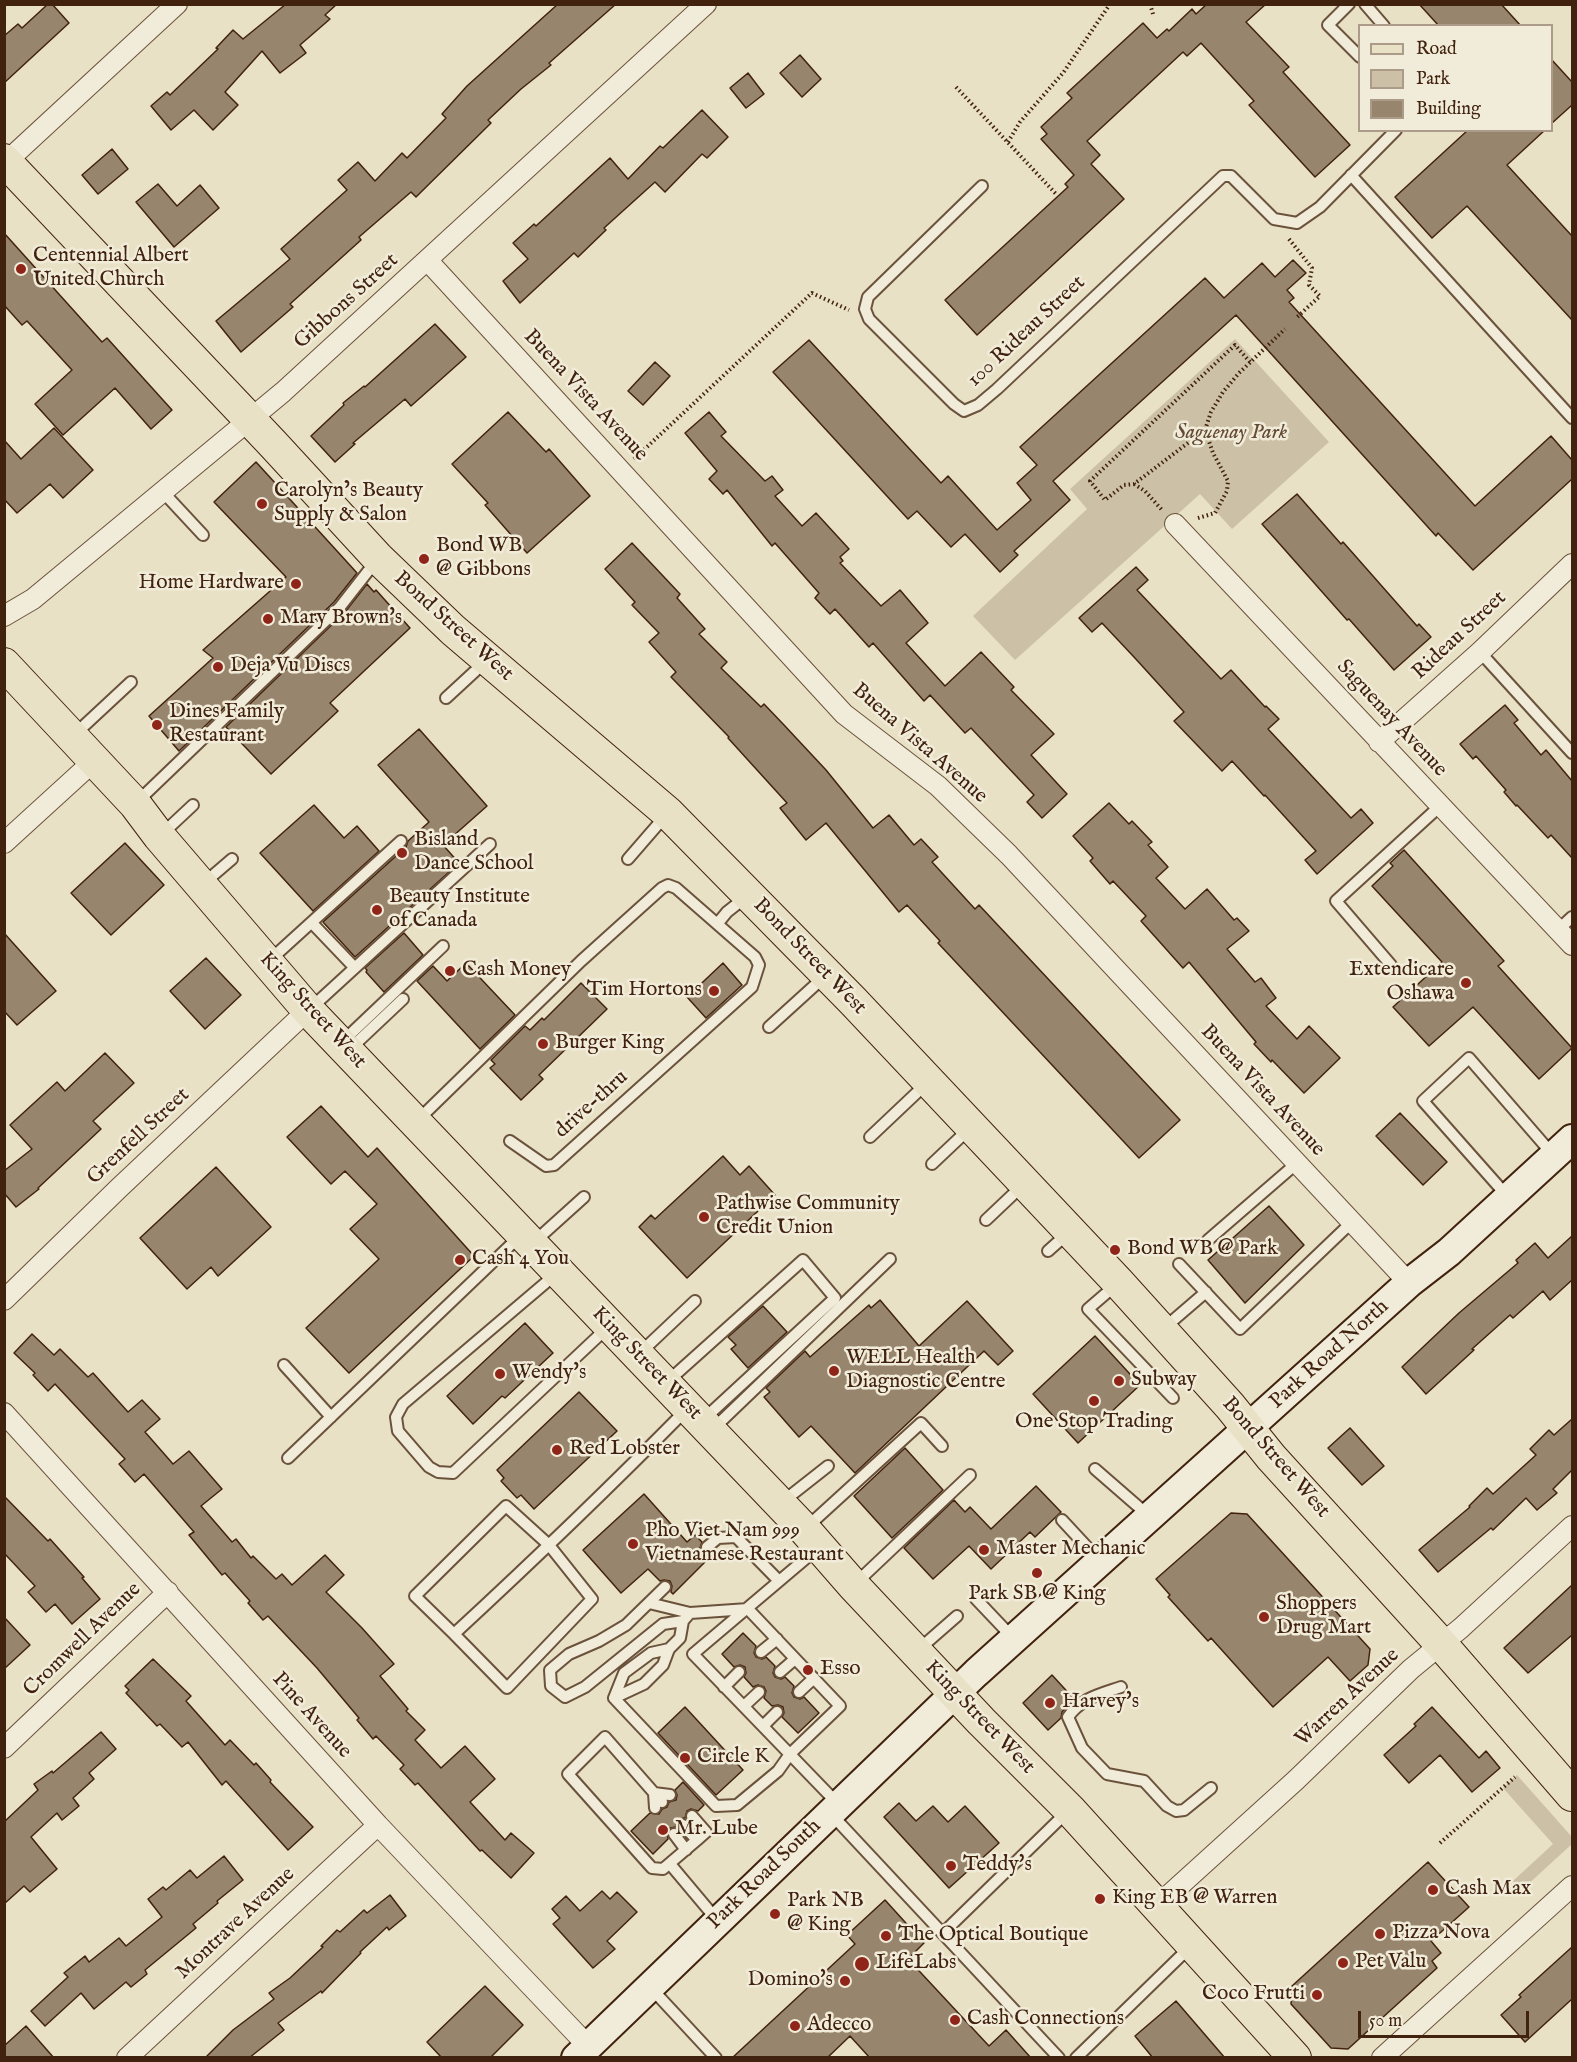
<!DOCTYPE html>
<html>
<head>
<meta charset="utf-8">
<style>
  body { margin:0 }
  #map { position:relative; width:1577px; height:2062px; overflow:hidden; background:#e9e1c5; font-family:"IM FELL English",serif }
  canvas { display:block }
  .frame { position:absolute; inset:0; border:6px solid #41220e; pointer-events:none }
  .legend { position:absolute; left:1358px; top:24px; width:195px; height:108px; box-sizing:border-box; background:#f1ecd9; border:2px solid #ab9b88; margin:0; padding:8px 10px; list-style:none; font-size:18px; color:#41220e }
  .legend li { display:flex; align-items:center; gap:12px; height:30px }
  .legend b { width:30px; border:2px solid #ab9b88 }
  .scale { position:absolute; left:1358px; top:2011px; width:171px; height:27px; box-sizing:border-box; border:3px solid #41220e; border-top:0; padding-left:8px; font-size:18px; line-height:21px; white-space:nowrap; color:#41220e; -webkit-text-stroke:4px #f1ecd9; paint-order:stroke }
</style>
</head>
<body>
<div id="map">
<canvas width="1577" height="2062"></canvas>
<div class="frame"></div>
<ul class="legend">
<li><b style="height:8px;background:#e9e1c5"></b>Road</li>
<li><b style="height:16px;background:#ccc1a6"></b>Park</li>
<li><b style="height:16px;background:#98856d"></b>Building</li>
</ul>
<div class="scale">50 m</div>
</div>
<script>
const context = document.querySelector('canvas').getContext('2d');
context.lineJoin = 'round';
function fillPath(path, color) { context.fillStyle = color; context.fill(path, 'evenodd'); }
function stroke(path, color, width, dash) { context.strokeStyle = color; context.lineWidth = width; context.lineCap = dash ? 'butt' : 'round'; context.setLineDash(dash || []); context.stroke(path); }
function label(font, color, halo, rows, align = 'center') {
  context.font = font + ' "IM FELL English",serif'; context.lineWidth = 5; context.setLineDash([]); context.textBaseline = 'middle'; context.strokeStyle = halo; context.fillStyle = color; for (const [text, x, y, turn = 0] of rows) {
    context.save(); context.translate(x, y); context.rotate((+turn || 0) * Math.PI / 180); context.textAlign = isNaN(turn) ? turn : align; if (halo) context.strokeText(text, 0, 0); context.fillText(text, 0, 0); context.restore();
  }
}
fillPath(new Path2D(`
  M1235,339L1329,442L1232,529L1200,494L1015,660L973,616L1087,509L1070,489Z
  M1517,1775L1572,1837V1844L1525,1887H1517L1513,1881L1553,1844L1503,1788Z`), '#ccc1a6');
const building = new Path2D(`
  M48,4H52L69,23L4,83V36L18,24L22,28Z
  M286,4H337L325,15L330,19L300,45L306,53L280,73L262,51L225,92L238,105L213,130L194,110L171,130L151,106L167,92L170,95L218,49L216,48L233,30L243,39Z
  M558,4H616L549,63L551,65L521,89L488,120L491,123L416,197L411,192L359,237L361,240L290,304L293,307L241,352L216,321L290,259L281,249L347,190L338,180L358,162L375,181L402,153L407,158L446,118L442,114L467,86Z
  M1207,4H1266L1246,22L1289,67L1283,72L1350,145L1315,177L1249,105L1254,101L1201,43L1187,56L1183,52L1087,141L1100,155L1091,164L1124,199L977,335L945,300L1068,187L1065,184L1074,175L1041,139L1047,134L1041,127L1072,98L1067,93L1143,23L1157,38L1167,29L1169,31L1192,9L1196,14Z
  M1419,4H1501L1521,26H1439Z
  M800,55L821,79L802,97L780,73Z
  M1551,59L1572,82V105L1551,124Z
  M748,73L764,94L746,108L730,88Z
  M702,110L728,137L707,158L702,154L665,192L655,182L604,228L606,230L578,257L574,253L520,303L503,281L528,259L513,243L534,224L536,226L610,158L628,179L660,146L663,148Z
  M1468,130H1545L1507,165L1572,236V320L1467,206L1432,238L1395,197Z
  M112,149L128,169L98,194L82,175Z
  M158,184L177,206L200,185L219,208L174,247L136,202Z
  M4,233L102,342L107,338L172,410L151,429L115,388L63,435L35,404L72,370L27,321L22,325L4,305Z
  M1293,260L1306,273L1287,290L1294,298L1289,302L1475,506L1551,436L1572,460V479L1473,570L1438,533L1436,536L1236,315L1053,481L1070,500L1014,551L1018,555L1000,572L965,534L951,547L917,511L908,519L773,372L809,340L941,483L948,476L997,530L1031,500L1017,483L1037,465L1020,447L1205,278L1224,298L1262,263L1275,277Z
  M435,324L466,357L411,406L405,399L353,443L355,444L335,462L311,436L344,405L343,403L364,386L365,387Z
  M655,362L670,376L643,405L628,391Z
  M508,412L546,452L549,449L590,496L527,553L485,505L488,503L452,464Z
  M709,412L726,432L721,436L765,481L772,476L783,490L775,496L802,526L816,513L849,549L840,557L843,561L840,563L881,606L900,590L928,623L906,643L945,686L981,652L1014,687L1011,690L1054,734L1031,755L1067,794L1042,818L1027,802L1034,795L971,728L965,733L930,695L924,701L873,643L869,647L835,609L830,614L815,598L819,593L775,543L772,546L727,490L723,494L709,479L717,471L685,433Z
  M54,428L93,470L63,498L50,484L17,513L4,499V440L21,459Z
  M256,462L357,573L334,602L179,751L149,716L213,658L203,650L286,577L214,502Z
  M1297,494L1341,544L1343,542L1417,626L1419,624L1431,637L1394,670L1349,619L1347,620L1262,524Z
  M632,543L680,594L677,598L705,629L699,634L727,662L721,668L761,707L764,704L784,725L826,770L873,828L889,815L914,845L921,839L938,857L932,862L975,909L979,905L1180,1120L1139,1158L938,943L940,941L907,905L899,912L826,823L806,840L780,808L787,803L728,738L729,737L671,677L676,672L649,642L659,633L632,605L635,602L605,569Z
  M1136,567L1148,580L1137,590L1221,679L1231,670L1265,707L1266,706L1279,719L1268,729L1351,818L1361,809L1373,823L1317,874L1305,860L1316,851L1265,795L1264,796L1232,761L1222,771L1174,721L1184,712L1134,657L1102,623L1092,632L1079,618Z
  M367,584L374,592L376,590L410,628L330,703L338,711L271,774L226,727L345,612Z
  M1505,705L1518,720L1514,723L1541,755L1546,750L1572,781V858L1551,835L1548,838L1517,805L1516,806L1504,792L1506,790L1476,756L1473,759L1460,744Z
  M419,729L487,806L443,845L459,863L355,957L323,922L406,847L408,841L429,822L378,765Z
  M1109,803L1129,824L1132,821L1152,842L1148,845L1168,867L1156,878L1185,909L1207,889L1234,920L1237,918L1249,931L1227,949L1255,982L1261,978L1276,998L1266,1006L1297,1039L1309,1026L1340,1058L1304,1093L1272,1060L1271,1062L1254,1044L1256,1042L1189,962L1183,968L1141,921L1146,916L1113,881L1110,884L1090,861L1093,858L1073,836Z
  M314,805L344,838L357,826L379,851L313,911L260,853Z
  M125,843L164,885L111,935L71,893Z
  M1404,850L1504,961L1498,966L1572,1048L1539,1079L1473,1007L1429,1046L1393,1007L1442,962L1372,886L1393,866L1390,863Z
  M4,933L56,991L17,1025L4,1011Z
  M404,933L423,955L384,992L366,972L367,970L365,968Z
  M206,958L241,995L205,1029L170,991Z
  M466,963L515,1015L480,1049L417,981L433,966L447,981Z
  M723,963L742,985L706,1018L687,997Z
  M581,983L607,1009L539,1075L543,1079L521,1100L490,1068L495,1064L491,1060L525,1026L530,1030L542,1018L544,1020Z
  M105,1053L134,1083L93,1121L101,1129L38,1188L39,1189L16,1207L4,1193V1171L32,1149L10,1125L57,1082L65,1091Z
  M321,1106L368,1157L377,1148L474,1256L349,1373L306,1328L379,1259L350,1229L377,1204L345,1171L331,1184L287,1137Z
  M1400,1113L1447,1162L1423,1185L1376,1136Z
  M723,1156L740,1175L749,1166L775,1195L687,1278L639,1227L651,1215L655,1219Z
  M216,1167L271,1227L218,1276L211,1267L187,1289L140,1238Z
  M1269,1206L1304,1245L1245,1303L1208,1260Z
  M1572,1236V1280L1550,1300L1543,1291L1513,1318L1510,1315L1472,1349L1474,1350L1426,1394L1402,1367L1459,1313L1518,1263L1516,1260L1535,1243L1548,1258Z
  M880,1300L919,1346L967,1301L1013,1351L998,1365L984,1351L855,1473L811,1426L799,1437L764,1397L770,1392L766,1388L805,1351L810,1357L869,1305L871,1308Z
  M763,1306L787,1332L748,1368L731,1349L736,1345L728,1337Z
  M525,1323L553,1353L505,1398L502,1396L473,1424L447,1396Z
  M32,1334L54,1355L60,1349L88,1377L93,1373L128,1412L142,1400L160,1419L145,1432L173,1464L189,1451L222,1489L201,1506L232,1542L236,1539L251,1558L253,1556L276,1579L282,1574L292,1585L325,1555L344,1575L326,1592L362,1628L394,1664L380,1676L408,1709L406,1711L425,1730L415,1740L441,1768L465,1746L495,1779L470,1802L505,1840L511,1833L534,1853L511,1878L482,1850L480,1851L418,1783L415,1785L400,1769L404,1765L376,1736L373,1739L357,1720L359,1718L317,1668L268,1616L263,1620L248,1603L250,1601L225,1573L222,1575L189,1535L194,1532L144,1474L135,1482L119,1464L125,1459L55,1384L48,1391L33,1375L35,1373L14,1353Z
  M1095,1336L1140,1385L1078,1443L1033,1394Z
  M579,1392L617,1431L534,1509L521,1495L517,1498L501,1481L504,1478L497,1470Z
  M1572,1419V1470L1553,1489L1557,1493L1537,1510L1526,1498L1493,1530L1491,1528L1438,1572L1419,1550L1470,1507L1469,1506L1487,1488L1493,1494L1536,1455L1530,1449L1549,1430L1554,1435Z
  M1350,1428L1384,1466L1362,1485L1328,1448Z
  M905,1448L943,1490L892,1538L854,1496Z
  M1036,1486L1061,1512L1035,1537L1030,1532L991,1569L969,1546L933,1579L904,1548L954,1500L965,1512L970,1507L991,1529Z
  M644,1494L687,1542L695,1535L702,1542L700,1548L702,1552L705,1554H713L673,1594L671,1592L672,1586L670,1581L664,1580L660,1581L648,1569L621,1593L583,1550Z
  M4,1496L48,1541L50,1539L84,1577L82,1578L100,1599L72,1624L55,1604L46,1612L28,1592L35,1586L4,1553Z
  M1231,1513L1247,1514L1370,1649L1368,1665L1350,1681L1328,1657L1273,1707L1211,1638L1208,1641L1168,1597L1170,1595L1156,1579Z
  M1572,1585V1635L1528,1673L1504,1648Z
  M4,1617L30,1645L4,1669Z
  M743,1633L756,1646L754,1653L756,1657L762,1659L766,1657L775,1666L773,1673L775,1677L781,1679L785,1677L794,1686L792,1693L794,1697L800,1699L804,1697L819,1713L798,1733L782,1717L784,1713L783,1707L778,1705L772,1706L764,1698L766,1691L764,1687L758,1685L753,1687L744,1677L746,1673L745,1667L740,1665L734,1667L722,1654Z
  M153,1659L191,1696L186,1701L225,1745L230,1740L254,1765L256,1763L271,1780L270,1782L313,1827L288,1850L226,1781L222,1785L188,1742L182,1747L160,1724L157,1726L126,1693L129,1690L125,1686Z
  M1052,1675L1074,1699L1062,1712L1061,1718L1048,1730L1023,1703Z
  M685,1707L743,1770L716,1795L658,1733Z
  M1432,1707L1479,1758L1486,1751L1500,1768L1472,1792L1440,1755L1409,1783L1384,1755L1416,1726L1414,1724Z
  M101,1732L116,1749L89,1773L94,1779L73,1798L79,1806L62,1820L57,1813L31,1837L57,1869L30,1892L24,1886L4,1904V1822L38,1790L34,1784L52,1771L53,1773Z
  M683,1782L704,1805L698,1811L691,1809L687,1811L685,1818L678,1819L676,1827L670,1828L667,1831L668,1839L653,1854L631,1831L650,1813L659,1814L662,1809L667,1807L669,1802L676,1800L677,1795L675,1790Z
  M899,1803L916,1821L933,1806L948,1822L965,1806L999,1843L949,1888L884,1817Z
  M224,1856L243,1880L217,1901L218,1903L193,1924L196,1928L145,1970L147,1974L131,1987L126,1982L94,2009L81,1993L45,2026L31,2011L68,1977L64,1973L85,1956L89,1962L119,1938L126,1946L162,1917L148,1899L163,1887L166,1890L190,1870L197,1878Z
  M1428,1862L1469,1907L1431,1941L1441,1953L1432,1961L1437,1968L1348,2049L1331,2048L1291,2004L1292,1986Z
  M602,1891L610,1899L617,1892L637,1912L607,1941L615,1949L593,1968L553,1924L560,1918L552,1909L566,1896L580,1911Z
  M390,1895L406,1916L389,1930L387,1927L360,1952L361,1953L322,1993L321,1991L278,2023L284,2030L249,2058H205L233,2030L274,1999L269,1993L290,1978L323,1947L321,1946L337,1930L340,1932L364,1910L367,1913Z
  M885,1900L924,1943L908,1959L989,2046L1006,2030L1031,2058H870L850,2036L827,2058H732L855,1944L847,1935Z
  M1572,1947V1999L1525,2042L1501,2015L1521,1997L1519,1995Z
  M485,1986L523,2025L490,2058H442L427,2042Z
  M1176,2001L1225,2058H1153L1135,2036Z
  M26,2026L54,2058H4V2046Z`);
fillPath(building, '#98856d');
stroke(building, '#41220e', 1.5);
const service = new Path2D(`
  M1349,4L1328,25L1360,57
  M1365,4L1384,26
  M1351,175L1572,418
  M982,186L868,297L865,309L869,319L954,404L964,411L978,405L997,389L1223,176H1231L1274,219L1297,223L1320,207L1396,130
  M163,492L203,535
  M1480,652L1572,753
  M446,698L485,662
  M74,735L131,682
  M136,803L340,607L376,561
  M162,834L193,805
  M628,859L667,814
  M204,883L232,859
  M312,923L354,967
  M718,923L727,912L746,897
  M1558,930L1572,917
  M270,960L401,841
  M1391,965L1336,901L1440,806
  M311,1008L490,844
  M769,1027L824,977
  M343,1041L443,946
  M350,1049L403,999
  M418,1120L581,961L662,888L668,885L676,888L755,957L759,965L752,987L554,1165L546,1166L510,1141
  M870,1137L926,1084
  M932,1164L969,1129
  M1508,1197L1423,1101L1469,1058L1554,1156
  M986,1220L1024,1184
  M1208,1240L1297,1163
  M533,1243L584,1197
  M1048,1251L1067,1234
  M1179,1264L1240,1329L1352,1222
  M556,1274L403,1404L396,1417L398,1431L429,1467L438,1472L453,1473L608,1327
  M1117,1284L1088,1309L1173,1398
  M1163,1329L1206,1292
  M641,1352L695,1301
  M284,1365L331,1417
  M667,1382L803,1260L835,1298L704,1419
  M713,1429L890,1259
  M288,1458L520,1236
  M1095,1469L1149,1516
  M781,1503L828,1466
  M1062,1520L1100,1561
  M807,1527L921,1423L942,1446
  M707,1547L718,1538L736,1537L779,1581
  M817,1549L693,1654L838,1804
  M856,1583L970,1475
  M665,1587L626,1625L599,1641L569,1654L550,1670L551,1686L565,1697L585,1687L663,1624L683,1621
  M976,1599L1013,1638
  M649,1603L690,1613
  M454,1634L507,1688L592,1599L549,1545L506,1506L415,1596L454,1634C533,1561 610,1487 686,1410
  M917,1651L957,1616
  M761,1652L777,1639
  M780,1672L795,1659
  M724,1687L739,1672
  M1121,1687C1101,1694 1081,1698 1068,1717L1082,1748L1107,1774L1144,1781L1167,1806L1176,1811L1184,1810L1211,1788
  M799,1692L814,1678
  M614,1698L644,1684L663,1665L669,1649L680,1638L683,1621L690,1613L748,1609L840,1706L790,1754L778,1771L737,1805L716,1806L614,1698L624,1673L651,1653L669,1649
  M744,1706L759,1692
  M763,1726L777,1712
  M662,1802L605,1737L568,1774L652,1868L663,1869L697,1840L683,1825
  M655,1808L654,1793L670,1795
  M832,1815L1059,2058
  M692,1816L706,1832L697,1840
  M674,1834L686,1850
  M670,1864L717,1920
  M943,1933L1067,1812
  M651,1988L716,2058
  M1076,2058L1190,1947`);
const minor = new Path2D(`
  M6,162L177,4
  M428,261L844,714L938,786L1009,855L1409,1283
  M1175,524L1572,945
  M4,616L33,599L283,392L706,4
  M1379,742L1480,652L1572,564
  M4,843L95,760
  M4,1300L119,1188L308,1010
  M4,1413L378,1825L588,2046
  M4,1748L168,1592
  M1157,1906L1296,1780L1411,1669L1461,1628L1572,1526
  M127,2058L378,1825
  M1382,2058L1572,1886`);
const secondary = new Path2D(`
  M576,2058L976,1673L1409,1283L1449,1252L1572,1139`);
const primary = new Path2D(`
  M4,160L273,444L378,558L453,630L668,813L853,1001L1119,1283L1230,1406L1271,1457L1442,1645L1572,1795
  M4,664L135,804L159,836L308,1010L805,1530L853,1585L981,1721L1070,1810L1295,2058`);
stroke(service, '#6b523c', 14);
stroke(minor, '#6b523c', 22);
stroke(secondary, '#41220e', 32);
stroke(primary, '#41220e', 34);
stroke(new Path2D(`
  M1150,4L1153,14
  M956,87L1057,195
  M1008,142L1020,122L1063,73L1110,4
  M1289,239L1312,268L1309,285L1320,296L1296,318
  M1250,362L1235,345L1090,481L1105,500L1124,485L1134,484L1205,430L1211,412L1223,392L1239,373L1285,329
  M634,459L812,293L849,310
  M1134,484L1145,491L1162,510
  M1198,518L1215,513L1227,491L1228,481L1213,453L1205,430
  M1440,1843L1515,1777`), '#41220e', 4, [1.5, 3]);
stroke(service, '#f1ecd9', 10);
stroke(minor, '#f1ecd9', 20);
stroke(secondary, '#f1ecd9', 28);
stroke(primary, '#e9e1c5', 32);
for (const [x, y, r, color] of [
  [21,269,6,"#8f2418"],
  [262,504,6,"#8f2418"],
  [424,559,6,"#8f2418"],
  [296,584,6,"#8f2418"],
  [268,619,6,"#8f2418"],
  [218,667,6,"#8f2418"],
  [157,725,6,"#8f2418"],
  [402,853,6,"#8f2418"],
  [377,910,6,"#8f2418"],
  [450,971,6,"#8f2418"],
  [1466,983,6,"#8f2418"],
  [714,991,6,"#8f2418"],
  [543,1044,6,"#8f2418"],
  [704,1217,6,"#8f2418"],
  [1115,1250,6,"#8f2418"],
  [460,1260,6,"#8f2418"],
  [834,1371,6,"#8f2418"],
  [500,1374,6,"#8f2418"],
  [1119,1381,6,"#8f2418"],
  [1094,1401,6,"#8f2418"],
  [557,1450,6,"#8f2418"],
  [633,1544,6,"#8f2418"],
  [984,1550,6,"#8f2418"],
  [1037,1573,6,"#8f2418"],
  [1264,1617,6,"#8f2418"],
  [808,1670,6,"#8f2418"],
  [1050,1703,6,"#8f2418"],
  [685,1758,6,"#8f2418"],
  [663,1830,6,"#8f2418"],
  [951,1866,6,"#8f2418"],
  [1433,1890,6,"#8f2418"],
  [1100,1899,6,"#8f2418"],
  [775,1914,6,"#8f2418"],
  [1380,1934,6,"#8f2418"],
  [886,1936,6,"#8f2418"],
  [1343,1963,6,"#8f2418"],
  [862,1964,8,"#8f2418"],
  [845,1981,6,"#8f2418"],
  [1317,1995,6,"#8f2418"],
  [955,2020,6,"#8f2418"],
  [795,2026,6,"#8f2418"]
]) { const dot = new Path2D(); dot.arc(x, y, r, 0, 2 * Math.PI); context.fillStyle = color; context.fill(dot); stroke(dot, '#f1ecd9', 2); }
label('21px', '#41220e', '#f1ecd9', [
  ["Centennial Albert",33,257],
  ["United Church",33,281],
  ["Carolyn’s Beauty",274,492],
  ["Supply & Salon",274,516],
  ["Bond WB",436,547],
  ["@ Gibbons",436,571],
  ["Home Hardware",284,584,"right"],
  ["Mary Brown's",280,619],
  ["Deja Vu Discs",230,667],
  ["Dines Family",169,713],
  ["Restaurant",169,737],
  ["Bisland",414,841],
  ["Dance School",414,865],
  ["Beauty Institute",389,898],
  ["of Canada",389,922],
  ["Cash Money",462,971],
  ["Extendicare",1454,971,"right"],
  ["Oshawa",1454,995,"right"],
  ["Tim Hortons",702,991,"right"],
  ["Burger King",555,1044],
  ["Pathwise Community",716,1205],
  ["Credit Union",716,1229],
  ["Bond WB @ Park",1127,1250],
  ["Cash 4 You",472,1260],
  ["WELL Health",846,1359],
  ["Diagnostic Centre",846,1383],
  ["Wendy's",512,1374],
  ["Subway",1131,1381],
  ["One Stop Trading",1094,1423,"center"],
  ["Red Lobster",569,1450],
  ["Pho Viet Nam 999",645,1532],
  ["Vietnamese Restaurant",645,1556],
  ["Master Mechanic",996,1550],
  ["Park SB @ King",1037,1595,"center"],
  ["Shoppers",1276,1605],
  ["Drug Mart",1276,1629],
  ["Esso",820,1670],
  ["Harvey's",1062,1703],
  ["Circle K",697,1758],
  ["Mr. Lube",675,1830],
  ["Teddy's",963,1866],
  ["Cash Max",1445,1890],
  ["King EB @ Warren",1112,1899],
  ["Park NB",787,1902],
  ["@ King",787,1926],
  ["Pizza Nova",1392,1934],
  ["The Optical Boutique",898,1936],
  ["Pet Valu",1355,1963],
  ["LifeLabs",876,1964],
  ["Domino's",833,1981,"right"],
  ["Coco Frutti",1305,1995,"right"],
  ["Cash Connections",967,2020],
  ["Adecco",807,2026]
], 'left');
label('21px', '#41220e', '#f1ecd9', [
  ["Gibbons Street",347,302,-42],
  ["100 Rideau Street",1027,332,-43],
  ["Buena Vista Avenue",585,396,47],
  ["Bond Street West",453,627,42],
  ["Rideau Street",1460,636,-43],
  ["Saguenay Avenue",1391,719,47],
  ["Buena Vista Avenue",919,744,41],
  ["Bond Street West",809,957,46],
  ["King Street West",312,1011,48],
  ["Buena Vista Avenue",1262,1091,47],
  ["drive-thru",592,1105,-42],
  ["Grenfell Street",139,1137,-43],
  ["Park Road North",1330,1355,-42],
  ["King Street West",646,1364,46],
  ["Bond Street West",1275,1458,49],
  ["Cromwell Avenue",83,1640,-44],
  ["Warren Avenue",1348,1698,-43],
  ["Pine Avenue",311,1716,48],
  ["King Street West",979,1718,46],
  ["Park Road South",765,1875,-44],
  ["Montrave Avenue",236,1924,-43]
]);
label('italic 21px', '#644a34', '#f1ecd9', [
  ["Saguenay Park",1231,434]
]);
</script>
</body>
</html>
